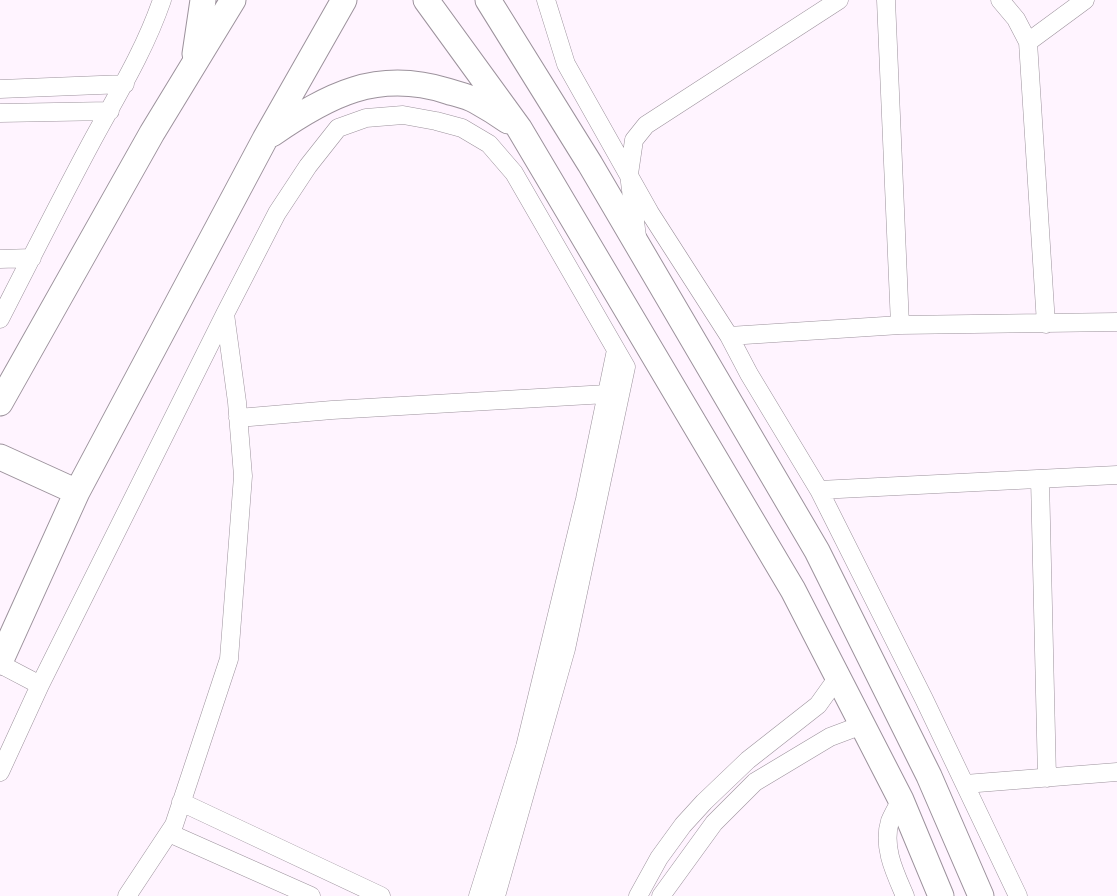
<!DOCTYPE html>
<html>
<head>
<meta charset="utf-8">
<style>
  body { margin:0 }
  canvas { display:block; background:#fff4ff }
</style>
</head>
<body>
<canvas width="1117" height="896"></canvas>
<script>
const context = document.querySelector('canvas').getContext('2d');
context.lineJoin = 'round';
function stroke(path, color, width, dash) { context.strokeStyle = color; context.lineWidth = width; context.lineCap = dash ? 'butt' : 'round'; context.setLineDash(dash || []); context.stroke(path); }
const minor = new Path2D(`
  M546,0L566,64L650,213L729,336L749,374L819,490L924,699L1018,896
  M886,0L900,325
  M1000,0L1016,19L1028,42L1046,324
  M1028,42L1085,0
  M0,89L125,84
  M0,113L110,111
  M637,237L629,174L634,140L646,125L839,0
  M0,259L32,258
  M0,319C30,260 60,201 91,143C117,95 144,52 162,0
  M729,336L900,325L1117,322
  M238,418L332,410L607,394
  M1040,479L1047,778
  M819,490L1117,475
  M0,664L40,685
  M0,772L40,685L225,314L277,213L308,166L338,128L366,118L403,115L436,121L462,128L489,144L514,173L626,367L566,649L496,896
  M965,784L1117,772
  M901,800C897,807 893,814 890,821C882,847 895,873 905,896
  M181,802L381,896
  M169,833L311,896
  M127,896L174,825L229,659L243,476L237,402L225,314
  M478,896L525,747L585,499L616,350
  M638,896L659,858L683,825L704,802L748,760L818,705L838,677
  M661,896L714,823L755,782L830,737L862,725`);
const secondary = new Path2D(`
  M426,0L519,128L793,590L901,800L941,896
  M488,0L590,164L817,551L929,776L981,896
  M195,54L203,0
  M272,134C328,95 377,69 447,91C456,94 467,96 476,101C487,107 498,114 508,121
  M0,403L152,133L233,0
  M0,457L77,492
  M0,662L77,492L265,139L344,0`);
stroke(minor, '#9c929c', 19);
stroke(secondary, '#9c929c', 27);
stroke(minor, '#fff', 18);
stroke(secondary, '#fff', 25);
</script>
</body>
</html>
